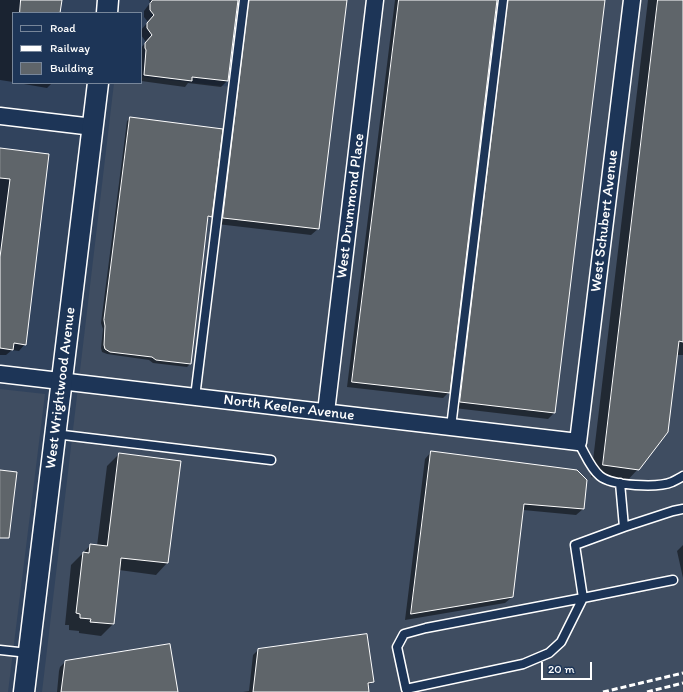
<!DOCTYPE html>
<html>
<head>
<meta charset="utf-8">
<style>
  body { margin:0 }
  #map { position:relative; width:683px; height:692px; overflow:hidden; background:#31435d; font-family:Itim,sans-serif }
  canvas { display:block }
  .legend { position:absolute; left:12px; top:12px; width:130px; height:72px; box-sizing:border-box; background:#1d3557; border:1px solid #77869a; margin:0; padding:5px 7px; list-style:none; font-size:12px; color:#fff }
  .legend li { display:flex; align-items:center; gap:8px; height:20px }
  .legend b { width:20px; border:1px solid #77869a }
  .scale { position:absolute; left:541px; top:662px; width:51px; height:18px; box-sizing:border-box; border:2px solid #fff; border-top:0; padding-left:5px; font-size:12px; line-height:14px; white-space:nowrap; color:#fff; -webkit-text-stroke:3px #1d3557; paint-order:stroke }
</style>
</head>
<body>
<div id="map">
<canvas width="683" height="692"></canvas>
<ul class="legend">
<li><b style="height:5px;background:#1d3557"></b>Road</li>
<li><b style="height:5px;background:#fff"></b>Railway</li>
<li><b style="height:11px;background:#5f656a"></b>Building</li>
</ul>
<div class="scale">20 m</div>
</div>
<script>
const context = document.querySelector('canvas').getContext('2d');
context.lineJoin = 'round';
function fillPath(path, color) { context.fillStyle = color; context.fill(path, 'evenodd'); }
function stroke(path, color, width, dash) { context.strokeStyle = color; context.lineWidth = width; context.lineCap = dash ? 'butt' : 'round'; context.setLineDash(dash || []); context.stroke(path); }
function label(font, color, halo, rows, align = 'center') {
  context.font = font + ' Itim,sans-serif'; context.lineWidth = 3; context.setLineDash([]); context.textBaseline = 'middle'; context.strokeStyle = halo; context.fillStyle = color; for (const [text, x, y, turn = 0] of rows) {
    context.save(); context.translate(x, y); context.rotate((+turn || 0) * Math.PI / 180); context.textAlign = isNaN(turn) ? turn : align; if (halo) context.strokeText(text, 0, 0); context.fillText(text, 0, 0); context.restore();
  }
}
fillPath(new Path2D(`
  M252,0H683V692H42L114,83H141V77L242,88Z
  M0,389L45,394L8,692H0Z`), '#3f4d61');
fillPath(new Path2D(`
  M0,0H61L59,13H13V82L0,80Z
  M149,0H346L318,229L311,235L217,224L241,1H237L227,81L221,87L188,83L185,87L141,81V48L146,42L141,35V30L148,22L144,17V11L150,3Z
  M395,0H604L554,413L548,419L454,408L502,3L498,0H496L449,392L443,398L347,387Z
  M648,0H683V355H676L638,469L626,482L591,477Z
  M18,83H52L47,88Z
  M130,118L211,216L207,219L190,364L187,367L153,363L149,360L107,354L102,352L101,348L103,329L101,323L127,121Z
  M0,149L48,155L25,344L19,351L12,350L6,355H0Z
  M431,452L583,509L576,515L523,510L512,597L505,603L405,620L425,459Z
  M119,454L167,563L156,575L119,570L113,624L101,636L79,633V631L69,630V625H65L71,565L91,545L97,546L107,466Z
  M683,545V578L677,551Z
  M170,646L177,692H57L59,671L60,667L66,661Z
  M258,650L373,681L368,686V692H243L249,691L253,655Z`), '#0007');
const building = new Path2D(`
  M21,0H62L60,13H20Z
  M153,0H238L228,81L192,77V81L144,75L146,50L145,48V43L152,35L147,28V23L154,15L150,10V4Z
  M249,0H347L319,229L223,218Z
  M399,0H497L450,393L352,382Z
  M508,0H605L555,413L460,402Z
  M658,0H683V342L679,341L668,432L639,470L603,465Z
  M130,117L223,129L212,217L208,216L191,364L156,360L152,357L110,352L105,349L104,345L105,326L104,320Z
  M0,148L49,154L26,345L14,343L13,350L0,348V257L10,179L0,178Z
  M431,451L577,470L587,480L584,509L524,504L513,597L411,614Z
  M119,453L181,461L168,563L121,558L114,624L90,622L91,619L80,618V614L76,613L83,552L89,553L90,544L107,546Z
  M0,470L17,472L9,538H0Z
  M367,634L374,682L368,683L369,692H253L258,649Z
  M170,644L178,692H61L65,661Z`);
fillPath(building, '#5f656a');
stroke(building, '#fff', 1);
const service = new Path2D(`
  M195,397L244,0
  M451,427L503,0
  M55,434L271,460
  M578,442C585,453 590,468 600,476C612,486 658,488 672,482C676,480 680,478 683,476
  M620,483L624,527L673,511L683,509
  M624,527L575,545L583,598L426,628L404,634L397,647L406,689L523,664L549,653L561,642L583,598L673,580
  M0,650L28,653`);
const minor = new Path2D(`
  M0,116L93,127
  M0,374L578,442L632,0
  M326,412L375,0`);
const tertiary = new Path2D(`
  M107,13L108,0
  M24,692L98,83`);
stroke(service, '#fff', 11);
stroke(minor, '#fff', 19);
stroke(tertiary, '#fff', 23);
stroke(service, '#1d3557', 8);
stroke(minor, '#1d3557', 16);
stroke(tertiary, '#1d3557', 20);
stroke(new Path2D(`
  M603,692L683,673
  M647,692L683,683`), '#fff', 3, [6, 3]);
label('15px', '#fff', '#1d3557', [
  ["West Drummond Place",351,206,-83],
  ["West Schubert Avenue",605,221,-83],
  ["West Wrightwood Avenue",61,388,-83],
  ["North Keeler Avenue",289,408,7]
]);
</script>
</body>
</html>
